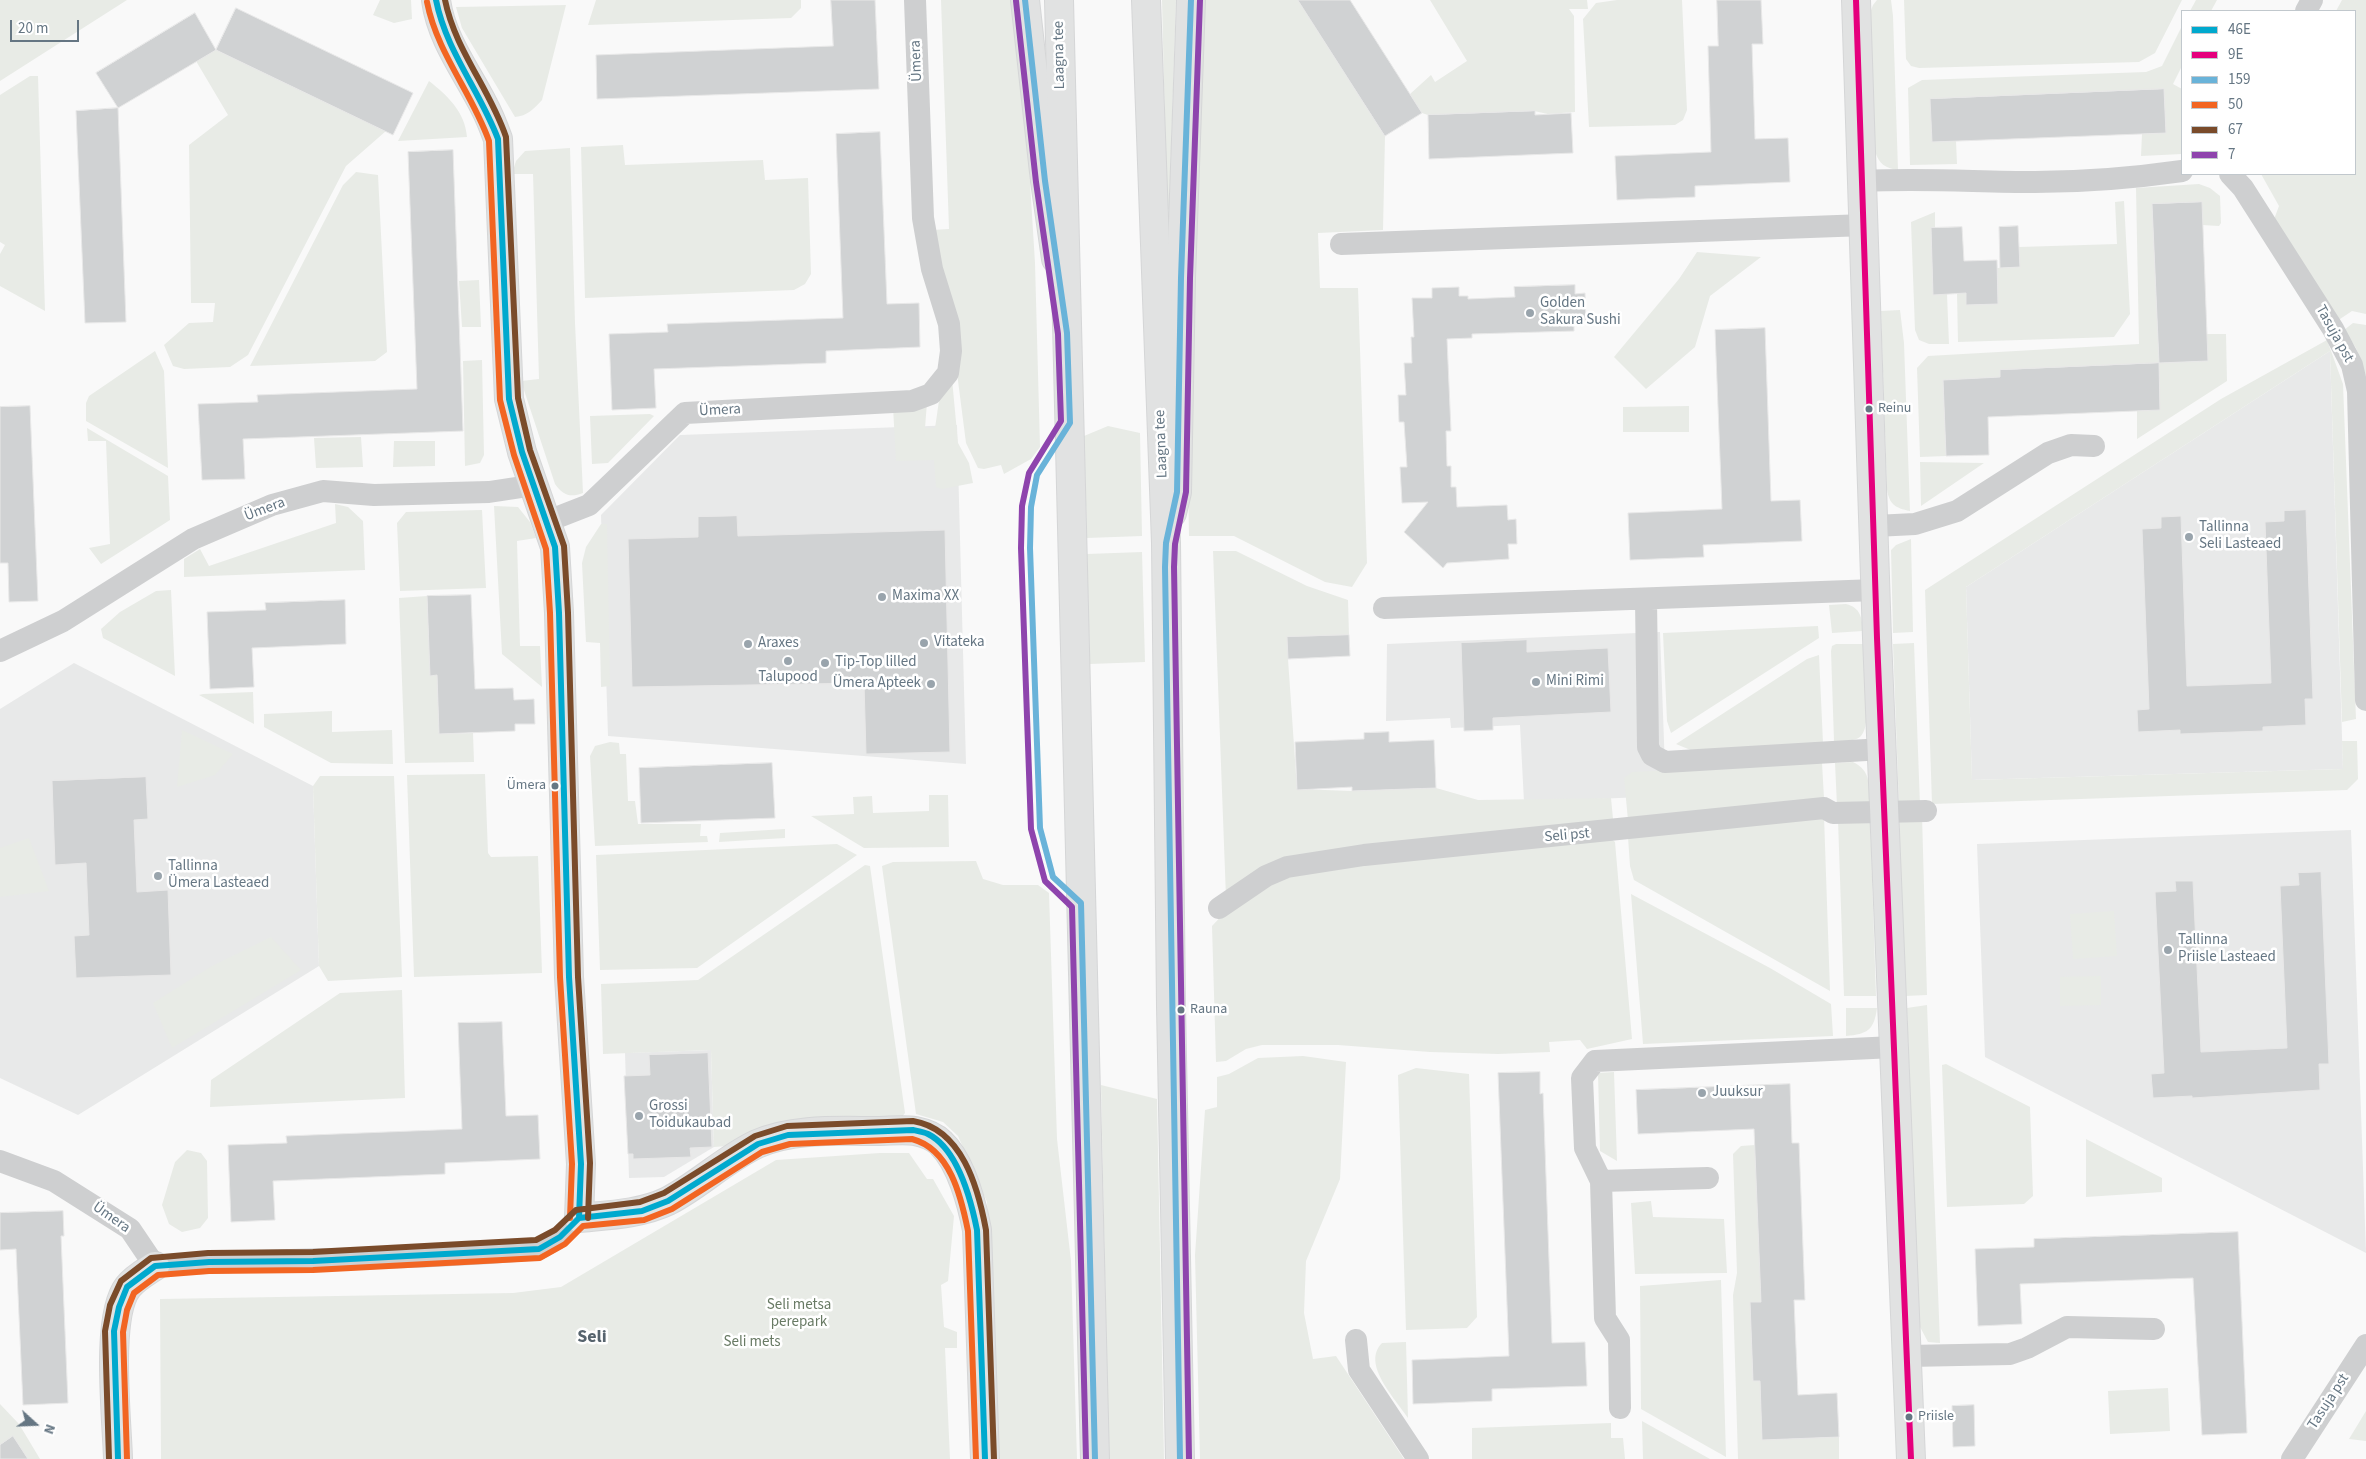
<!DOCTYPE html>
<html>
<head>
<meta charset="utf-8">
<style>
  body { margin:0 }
  #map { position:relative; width:2366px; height:1459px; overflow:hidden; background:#f9f9f9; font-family:"Source Sans 3",sans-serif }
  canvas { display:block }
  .legend { position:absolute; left:2181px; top:10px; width:175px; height:165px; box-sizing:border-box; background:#fff; border:1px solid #c1c8cd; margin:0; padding:6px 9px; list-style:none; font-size:15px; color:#657683 }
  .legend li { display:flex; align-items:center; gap:10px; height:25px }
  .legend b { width:25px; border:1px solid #c1c8cd }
  .north { position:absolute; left:10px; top:1399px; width:50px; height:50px; -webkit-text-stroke:4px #fff; paint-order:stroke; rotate:110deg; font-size:14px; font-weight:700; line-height:20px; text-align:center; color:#657683 }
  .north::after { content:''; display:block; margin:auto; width:18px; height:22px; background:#657683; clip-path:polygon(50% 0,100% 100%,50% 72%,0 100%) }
  .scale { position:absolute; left:10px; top:20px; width:69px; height:22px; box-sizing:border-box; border:2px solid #657683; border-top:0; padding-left:6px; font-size:15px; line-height:18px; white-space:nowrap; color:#657683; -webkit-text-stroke:4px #fff; paint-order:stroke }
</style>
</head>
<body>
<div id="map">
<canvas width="2366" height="1459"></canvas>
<ul class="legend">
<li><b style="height:6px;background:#00a9ce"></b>46E</li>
<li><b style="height:6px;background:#e5007d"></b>9E</li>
<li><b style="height:6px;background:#69b3d9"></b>159</li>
<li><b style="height:6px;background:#f26522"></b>50</li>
<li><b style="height:6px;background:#7a4b2a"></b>67</li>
<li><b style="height:6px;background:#8e44ad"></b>7</li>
</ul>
<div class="north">N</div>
<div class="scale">20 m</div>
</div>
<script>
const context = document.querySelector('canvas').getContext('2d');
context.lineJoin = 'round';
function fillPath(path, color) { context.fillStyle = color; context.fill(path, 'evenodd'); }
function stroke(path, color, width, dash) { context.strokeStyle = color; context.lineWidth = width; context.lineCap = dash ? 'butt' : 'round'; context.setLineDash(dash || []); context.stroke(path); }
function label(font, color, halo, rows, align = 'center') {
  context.font = font + ' "Source Sans 3",sans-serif'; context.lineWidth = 5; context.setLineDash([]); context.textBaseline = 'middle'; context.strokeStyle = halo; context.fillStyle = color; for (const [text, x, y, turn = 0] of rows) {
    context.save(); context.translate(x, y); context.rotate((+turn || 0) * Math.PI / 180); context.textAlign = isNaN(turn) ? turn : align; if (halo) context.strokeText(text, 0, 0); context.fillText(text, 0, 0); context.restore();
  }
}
fillPath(new Path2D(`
  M2330,351L2343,769L1972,780L1966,587Z
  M957,425L966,764L608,736L601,515L680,435Z
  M1660,632L1666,796L1524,802L1520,725L1451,728L1450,718L1386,721L1387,644Z
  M74,663L313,786L319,966L78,1115L0,1078V709Z
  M2351,830L2366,1253L1985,1057L1977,844Z
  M711,1050L714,1147L664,1177L629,1178L625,1053Z`), '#e8e9e9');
fillPath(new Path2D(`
  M0,0H127L0,81Z
  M380,0H411L412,19L394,23L373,15Z
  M596,0H801V8L791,18L588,25Z
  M941,0H1014L1028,150L1035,263L1040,447L1031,459L1004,474L1001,465L984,469L978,468L966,443L957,373L932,230L949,229Z
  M1162,0H1176L1169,209L1167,210Z
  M1201,0H1302L1300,2L1385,136L1383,230L1318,233L1320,288H1358L1367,563L1352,587L1325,582L1234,536H1189L1187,416Z
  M1430,0H1587L1588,9H1569L1574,16L1575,112L1548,114L1534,111L1428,115L1422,113L1410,94L1431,75L1435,82L1467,61Z
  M1617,0H1682L1687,110L1683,120L1675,125L1589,127L1583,19L1596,3Z
  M1877,0H1891L1893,16L1898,170C1885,168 1879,164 1875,151L1870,13L1873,5Z
  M1904,0H2182L2155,53L2139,62L1919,68L1911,66L1906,59Z
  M2196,0H2217L2211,11H2190Z
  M2342,0H2366V314L2352,311L2337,321L2273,222L2279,206L2261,174H2355V11H2336Z
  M566,5L542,100C534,109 527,116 515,117L462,28L456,7Z
  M2182,26V66L2173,84L2182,89V154L2141,156L2142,134L2166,133L2164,89L1931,99L1932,142L1956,141L1957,164L1910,165L1908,88L1922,80L2146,72L2162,66Z
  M216,50L386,131L346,166L248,355L230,367L184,369L173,366L164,345L189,323L213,322L215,303H191L189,145L228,115L196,61Z
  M30,76H38L45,311L0,286V254L5,245L0,242V95Z
  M429,81C448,96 465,112 467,137L398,141Z
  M623,145L625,165L763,160L765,180L808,178L811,274L805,284L794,290L585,298L581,147Z
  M570,148L575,323L583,493C570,498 563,495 555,484L521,381L539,379L533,174H512L516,161L525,151Z
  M356,172L378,175L387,352L375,361L250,366L343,185Z
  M2199,184L2210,188L2220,196L2221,223L2219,226L2202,225L2201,202L2152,204L2159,363L2207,361V334H2226L2227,381L2137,439V411L2160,409L2159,363L2001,370L2000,377L1943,380L1946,456L1920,457L1917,368L1928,356L2139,344L2136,188Z
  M2124,201L2130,314L2114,337L1958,342L1957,293H1966L1967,305L1998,304L1997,268L2020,267L2019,247L2117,244L2115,202Z
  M1935,212V227L1931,228L1933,294H1947L1949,344H1929L1919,340L1915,330L1911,222Z
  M1697,252L1761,257L1710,296L1695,347L1646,389L1614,357L1679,279Z
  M479,280L481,327H462L459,281Z
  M1900,310L1904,343L1910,511C1895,508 1889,504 1887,489L1881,311Z
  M2353,323L2366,325V378L2356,348L2344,330Z
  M2327,340L2343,384L2356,719L2342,722L2330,351L1966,587L1972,780L2343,769L2342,741H2357L2358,779L2347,790L1932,804L1925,590L2221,399Z
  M155,351L164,371L168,468L86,421V403L89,396Z
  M482,360L484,455L480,463L465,466L463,361Z
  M952,379L958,443L969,463L973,483L942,489L936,487L934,460L896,461L893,407L927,402L925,428H935L940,394Z
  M1689,406V432H1623V407Z
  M650,414L654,416L608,463L592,464L590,416Z
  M1108,426L1140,433L1142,536L1087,538L1084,436Z
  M87,428L168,476L170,520L101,564L89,548L110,544L106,441H88Z
  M361,437L363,467L316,468L314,438Z
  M394,441H435V466L393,467Z
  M1920,462L1984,463L1921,506Z
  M335,504L348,507L363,521L365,570L184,577V559L200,549L209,566L336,523Z
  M494,506L518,507L530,522L536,538L517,541L520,646H540L542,687L502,654Z
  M482,510L486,588L400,591L397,523L406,512Z
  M601,524H607L610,686L601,687L600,643L586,642L582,563L586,547Z
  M1911,539L1913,632L1893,633L1891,550L1896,545Z
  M1213,551H1236L1307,586L1348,600L1349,635L1288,659L1297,789L1352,791L1436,788L1478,800L1611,798L1613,819L1333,851L1226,898Z
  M1142,552L1145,662L1090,664L1087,554Z
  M171,590L175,676L103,638L101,629L120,612L156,591Z
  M427,596L430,675H437L439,734L473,733L474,762L405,763L399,598Z
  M1846,604C1861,608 1862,618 1863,631L1832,633L1829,605Z
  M1818,626L1819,638L1671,733L1667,721L1663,633Z
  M1914,643L1920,805L1899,806L1893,644Z
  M1836,644H1863C1864,662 1873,725 1861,736C1855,742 1842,741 1834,741L1831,651L1832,646Z
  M1819,655L1823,743L1693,751L1676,744L1807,659Z
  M253,692L254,724L199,695L203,694Z
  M332,711V732L392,730L393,764L331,763L264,727V714Z
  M182,730L233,754L215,775L177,787Z
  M610,742L619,743L620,754H626L628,801H635L638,824H701L700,836H707L708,842L595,846L590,756L595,746Z
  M1853,762C1872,771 1869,787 1869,805L1837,806L1835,763Z
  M1822,763L1824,798L1628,820L1624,778L1632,772Z
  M485,774L488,853L491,857L538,856L542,973L414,977L407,775Z
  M320,776H394L402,977L328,981L319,966L313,786Z
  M929,795H948L949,847L864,848L811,816L854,814L853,797L872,796L873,813L929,811Z
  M1922,815L1927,995L1905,996L1899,816Z
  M1824,816L1830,991L1634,880L1630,866L1628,837Z
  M1870,817L1876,996H1844L1838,820Z
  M785,829V838L719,842L720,833Z
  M29,838L49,891L0,897V848Z
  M1610,838L1615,842L1632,1039L1587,1049L1580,1040L1549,1042L1550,1052L1498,1054L1430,1052L1338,1045H1262L1246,1049L1226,1061L1216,1062L1212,926L1229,908L1287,870Z
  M837,844L857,855L697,968L600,970L596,855Z
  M976,861L983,879L1003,885H1038L1049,893L1057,1139L1071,1261L1077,1459H997L987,1202L958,1136L943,1122L916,1114L882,866L893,862Z
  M865,865L870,866L905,1113L902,1117L780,1122L758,1129L727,1146L714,1147L711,1050L603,1054L601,984L698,980Z
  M1631,894L1770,968L1831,1004L1833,1036L1643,1044Z
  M2114,911L2117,956L2073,959L2070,914Z
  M271,937L301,970L172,1048L153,1003L212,966Z
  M2101,976V1005L2060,1006V977Z
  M402,990L405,1098L210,1107L211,1080L340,993Z
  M1927,1005L1940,1343L1928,1342L1919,1325L1907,1008Z
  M1846,1008H1877C1874,1030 1868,1034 1846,1036Z
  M1303,1056L1346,1062L1340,1179L1306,1261L1304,1313L1313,1359L1336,1356L1404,1459H1200L1195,1255L1205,1110L1217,1107V1077L1229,1074L1258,1058Z
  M1946,1064L2030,1107L2033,1196L2024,1204L1947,1207L1942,1065Z
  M1416,1068L1469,1074L1477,1317L1467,1328L1406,1330L1398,1075Z
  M1614,1072L1617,1161L1600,1151L1598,1073Z
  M1101,1085L1157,1099L1164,1459H1109Z
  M2086,1139L2162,1178V1192L2086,1197Z
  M1755,1145L1761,1302L1750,1303L1753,1381H1760L1762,1440L1839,1437V1459H1738L1733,1295L1737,1273L1733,1154L1741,1146Z
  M187,1150L201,1153L207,1161L208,1218L200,1228L182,1232L169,1224L162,1205L175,1162Z
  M880,1153H909L927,1179H933L954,1216L948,1281L941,1285L944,1327L957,1332V1348H945L950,1459H161L160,1299L513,1293L561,1287L776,1160Z
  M1651,1201L1653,1217L1724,1219L1727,1273L1635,1274L1631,1203Z
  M1721,1280L1726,1457L1641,1409L1640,1286Z
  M1406,1342L1408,1418C1395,1398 1361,1364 1382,1343Z
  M2168,1388L2170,1431L2110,1434L2108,1391Z
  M0,1404L19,1424L40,1459H28L13,1436L0,1445Z
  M2366,1411V1441L2349,1439Z
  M1642,1421L1710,1459H1643Z
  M1611,1423V1438H1623L1625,1459H1472V1428Z`), '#e8ebe6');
const building = new Path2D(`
  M831,0H875L879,89L597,99L596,55L833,46Z
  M1298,0H1350L1422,113L1385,136Z
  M1717,0H1761L1763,44H1752L1755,139L1788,138L1790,182L1695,186V197L1617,200L1615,156L1711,152L1708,46H1718Z
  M236,8L413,93L393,135L216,50Z
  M195,13L216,50L118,108L96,73Z
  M2164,89L2166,133L1932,142L1930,99Z
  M118,108L126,322L85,323L76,111Z
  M1535,111V115L1571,113L1573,153L1429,159L1428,115Z
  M880,132L887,304L919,303L920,347L826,351V363L654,369L656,408L612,410L609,334L668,332L667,324L843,318L836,134Z
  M453,150L463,431L243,439L245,479L202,480L198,404L258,402L257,395L417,389L408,152Z
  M2202,202L2208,361L2159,363L2152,204Z
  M2018,226L2020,267L2000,268L1999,227Z
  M1962,227L1964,261L1997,260L1998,304L1966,305V293L1933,295L1931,228Z
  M1575,285V294L1585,293L1586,322L1574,323V331L1472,334V338L1447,339L1451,431H1446L1447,466H1451V487H1456L1457,507L1507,505L1508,520L1516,519L1517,544H1508L1509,559L1447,563L1443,568L1404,532L1428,502L1402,503L1400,467H1407L1404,422H1399L1398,395H1406L1404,363H1412L1411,337H1414L1412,298H1432V288L1459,287V296H1468V299L1515,297L1514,287Z
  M1765,328L1771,501L1800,500L1802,541L1703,545L1704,557L1630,560L1628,513L1722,509L1715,330Z
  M2159,363L2160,410L1988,417L1989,455L1946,456L1943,380L2000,377V370Z
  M30,406L38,601L9,602L8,563H0V407Z
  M2306,510L2313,699H2305L2306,725L2263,727V731L2180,734V730L2138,732L2137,710L2149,709L2142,529L2161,528V517L2181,516L2187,686L2271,683L2265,522L2284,521V511Z
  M737,516L738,536L945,530L950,752L866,754L864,683L632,687L628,539L698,537V517Z
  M471,595L475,689L513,688L514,700L534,699L535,724H515V731L439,734L437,675L430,676L427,596Z
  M345,600L346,644L252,648L254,687L210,689L207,612L266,610L265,603Z
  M1349,635L1350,656L1288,659L1287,637Z
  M1527,640V652L1608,648L1611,712L1493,718V730L1464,731L1461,643Z
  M1389,732V742L1434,740L1436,788L1352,791V787L1297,790L1295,742L1364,739V733Z
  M772,763L775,818L641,823L639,768Z
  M146,777L148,819L134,820L137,892L168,890L171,975L76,978L74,936L89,935L86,863L55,865L52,781Z
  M2321,872L2329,1064H2319L2320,1090L2192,1098V1096L2153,1098L2151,1074L2164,1073L2155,892L2176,891L2175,881H2193L2201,1052L2287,1048L2280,886L2299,885L2298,873Z
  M502,1022L506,1116L538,1115L540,1159L445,1163V1174L273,1181L275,1220L231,1222L228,1145L287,1143L286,1136L462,1129L458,1023Z
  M708,1053L712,1147L690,1148L691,1157L633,1159V1154H628L624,1076L650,1075L649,1055Z
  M1540,1072V1094L1543,1093L1552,1343L1585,1342L1587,1386L1492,1389V1401L1413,1404L1412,1360L1509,1356L1498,1073Z
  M1790,1084L1792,1143H1799L1805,1300H1794L1798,1395L1837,1393L1839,1437L1762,1440L1760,1381H1753L1750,1302H1761L1754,1129L1638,1134L1636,1090Z
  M63,1211L64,1236H61L68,1403L23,1405L16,1249L0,1250V1213Z
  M2238,1232L2247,1433L2202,1435L2193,1278L2020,1284L2022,1324L1978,1326L1975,1249L2034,1247V1239Z
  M1974,1405L1975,1446L1953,1447L1952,1406Z
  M13,1436L28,1459H0V1445Z`);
fillPath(building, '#d0d2d3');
stroke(building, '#e8e8e8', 1);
const secondary = new Path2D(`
  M436,0C441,39 467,72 484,106C490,117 494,128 498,139L509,399L522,452L555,547L559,613L569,977L581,1164L579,1218C609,1215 641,1214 668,1201C699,1185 725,1159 757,1144C793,1128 839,1131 877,1131C889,1131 903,1129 915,1131C925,1133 934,1136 941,1143C961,1162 972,1204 977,1230L985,1459
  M1025,0L1045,181L1056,259
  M1856,0L1877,638L1911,1459
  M1172,513L1177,492L1181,278L1191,0
  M118,1459C117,1420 105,1316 128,1287C135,1278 146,1272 155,1266`);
const primary = new Path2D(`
  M1059,0L1095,1459
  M1146,0L1166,543L1171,1006L1180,1459`);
stroke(secondary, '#d5d6d7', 30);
stroke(primary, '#d5d6d7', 30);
stroke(new Path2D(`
  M2306,11L2312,0
  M2230,174L2243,188L2333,329L2352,365L2358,391L2366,700
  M1864,181C1921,178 1978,182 2035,182C2084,182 2133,178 2182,171
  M1341,244L1865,225
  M548,521L589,505L685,413L912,401L931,394L948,373L951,351L949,324L932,269L923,218L915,0
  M1875,526L1915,524L1957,511L2048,453L2071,445L2094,446
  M1646,599L1648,747L1652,755L1665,762L1883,749
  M1384,608L1876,590
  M0,651L63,621L193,539L272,505L323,491L374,495L489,492L535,485
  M1219,908L1266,876L1287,867L1364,855L1824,808L1833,813L1926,811
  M0,1161L54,1181L130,1229L155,1266C283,1257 411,1261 539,1249L560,1237L579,1218
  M1601,1181L1708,1178
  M1356,1340L1359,1370L1418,1459
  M1908,1356L2010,1354L2027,1348L2067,1327L2154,1329
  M1620,1408L1619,1340L1605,1318L1601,1181L1585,1148L1582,1078L1595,1061L1894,1047
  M2292,1459L2366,1345`), '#cecfd0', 22);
stroke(secondary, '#e1e2e2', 28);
stroke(primary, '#e1e2e2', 28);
stroke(new Path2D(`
  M436,0C446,51 480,91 498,139L509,399L522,452L555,547L559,613L569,977L581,1164L579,1218
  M118,1459L114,1331L119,1307L127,1287L155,1266L209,1262L313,1261L539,1249L560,1237L579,1218L642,1211L668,1201L758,1144L788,1135L913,1130C918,1131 924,1132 928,1134C958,1149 971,1200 977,1230L985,1459`), '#00a9ce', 6);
stroke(new Path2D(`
  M1856,0L1877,638L1911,1459`), '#e5007d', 6);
stroke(new Path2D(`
  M1025,0L1045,181L1067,333L1070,423L1037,475L1031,507L1030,548L1040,828L1053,877L1081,903L1095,1459
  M1180,1459L1165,567L1166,543L1177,492L1181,278L1191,0`), '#69b3d9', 6);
stroke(new Path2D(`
  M427,2C437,53 472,93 489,141L500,400L514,455L546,549L550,613L560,977L572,1164L570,1218
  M127,1459L123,1332L127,1310L134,1293L158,1275L209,1271L313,1270L540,1258L565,1244L583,1226L644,1220L672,1209L762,1152L790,1144L912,1139C950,1149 961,1196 968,1231L976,1459`), '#f26522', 6);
stroke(new Path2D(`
  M445,0C455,50 490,89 506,137L518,398L530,450L564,546L568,613L578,977L590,1163L588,1218
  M109,1459L105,1331L110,1305L121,1281L151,1258L208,1253L313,1252L536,1240L555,1230L576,1210L640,1202L664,1193L755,1136L787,1126L913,1121C962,1129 978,1187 986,1230L994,1459`), '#7a4b2a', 6);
stroke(new Path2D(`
  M1016,1L1036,182L1058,334L1061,421L1029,473L1022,506L1021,548L1031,829L1045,881L1072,907L1086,1459
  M1189,1459L1174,567L1175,544L1186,492L1190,278L1200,0`), '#8e44ad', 6);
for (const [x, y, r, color] of [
  [1530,313,5,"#99a4ac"],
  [1869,409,4.5,"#657683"],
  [2189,537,5,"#99a4ac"],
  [882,597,5,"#99a4ac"],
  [924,643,5,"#99a4ac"],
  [748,644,5,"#99a4ac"],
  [788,661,5,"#99a4ac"],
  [825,663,5,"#99a4ac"],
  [1536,682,5,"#99a4ac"],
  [931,684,5,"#99a4ac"],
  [555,786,4.5,"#657683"],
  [158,876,5,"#99a4ac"],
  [2168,950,5,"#99a4ac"],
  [1181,1010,4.5,"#657683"],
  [1702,1093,5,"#99a4ac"],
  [639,1116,5,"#99a4ac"],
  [1909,1417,4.5,"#657683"]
]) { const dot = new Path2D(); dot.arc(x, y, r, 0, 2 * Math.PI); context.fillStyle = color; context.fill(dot); stroke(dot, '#fff', 2); }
label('14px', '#657683', '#fff', [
  ["Reinu",1878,409],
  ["Ümera",546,786,"right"],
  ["Rauna",1190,1010],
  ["Priisle",1918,1417]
], 'left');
label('15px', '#657683', '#fff', [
  ["Laagna tee",1060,55,-91],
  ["Ümera",917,61,-92],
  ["Tasuja pst",2334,334,61],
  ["Ümera",720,411,-3],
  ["Laagna tee",1162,444,-92],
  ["Ümera",265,510,-21],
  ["Seli pst",1567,836,-5],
  ["Ümera",111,1218,35],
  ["Tasuja pst",2329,1402,-57]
]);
label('15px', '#657683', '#fff', [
  ["Golden",1540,304],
  ["Sakura Sushi",1540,321],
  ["Tallinna",2199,528],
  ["Seli Lasteaed",2199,545],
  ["Maxima XX",892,597],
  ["Vitateka",934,643],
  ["Araxes",758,644],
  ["Tip-Top lilled",835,663],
  ["Talupood",788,678,"center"],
  ["Mini Rimi",1546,682],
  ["Ümera Apteek",921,684,"right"],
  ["Tallinna",168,867],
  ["Ümera Lasteaed",168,884],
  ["Tallinna",2178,941],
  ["Priisle Lasteaed",2178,958],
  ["Juuksur",1712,1093],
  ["Grossi",649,1107],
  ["Toidukaubad",649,1124]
], 'left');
label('15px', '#687a64', '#fff', [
  ["Seli metsa",799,1306],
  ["perepark",799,1323],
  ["Seli mets",752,1343]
]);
label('bold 18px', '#57646e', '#fff', [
  ["Seli",592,1338]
]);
</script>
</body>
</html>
